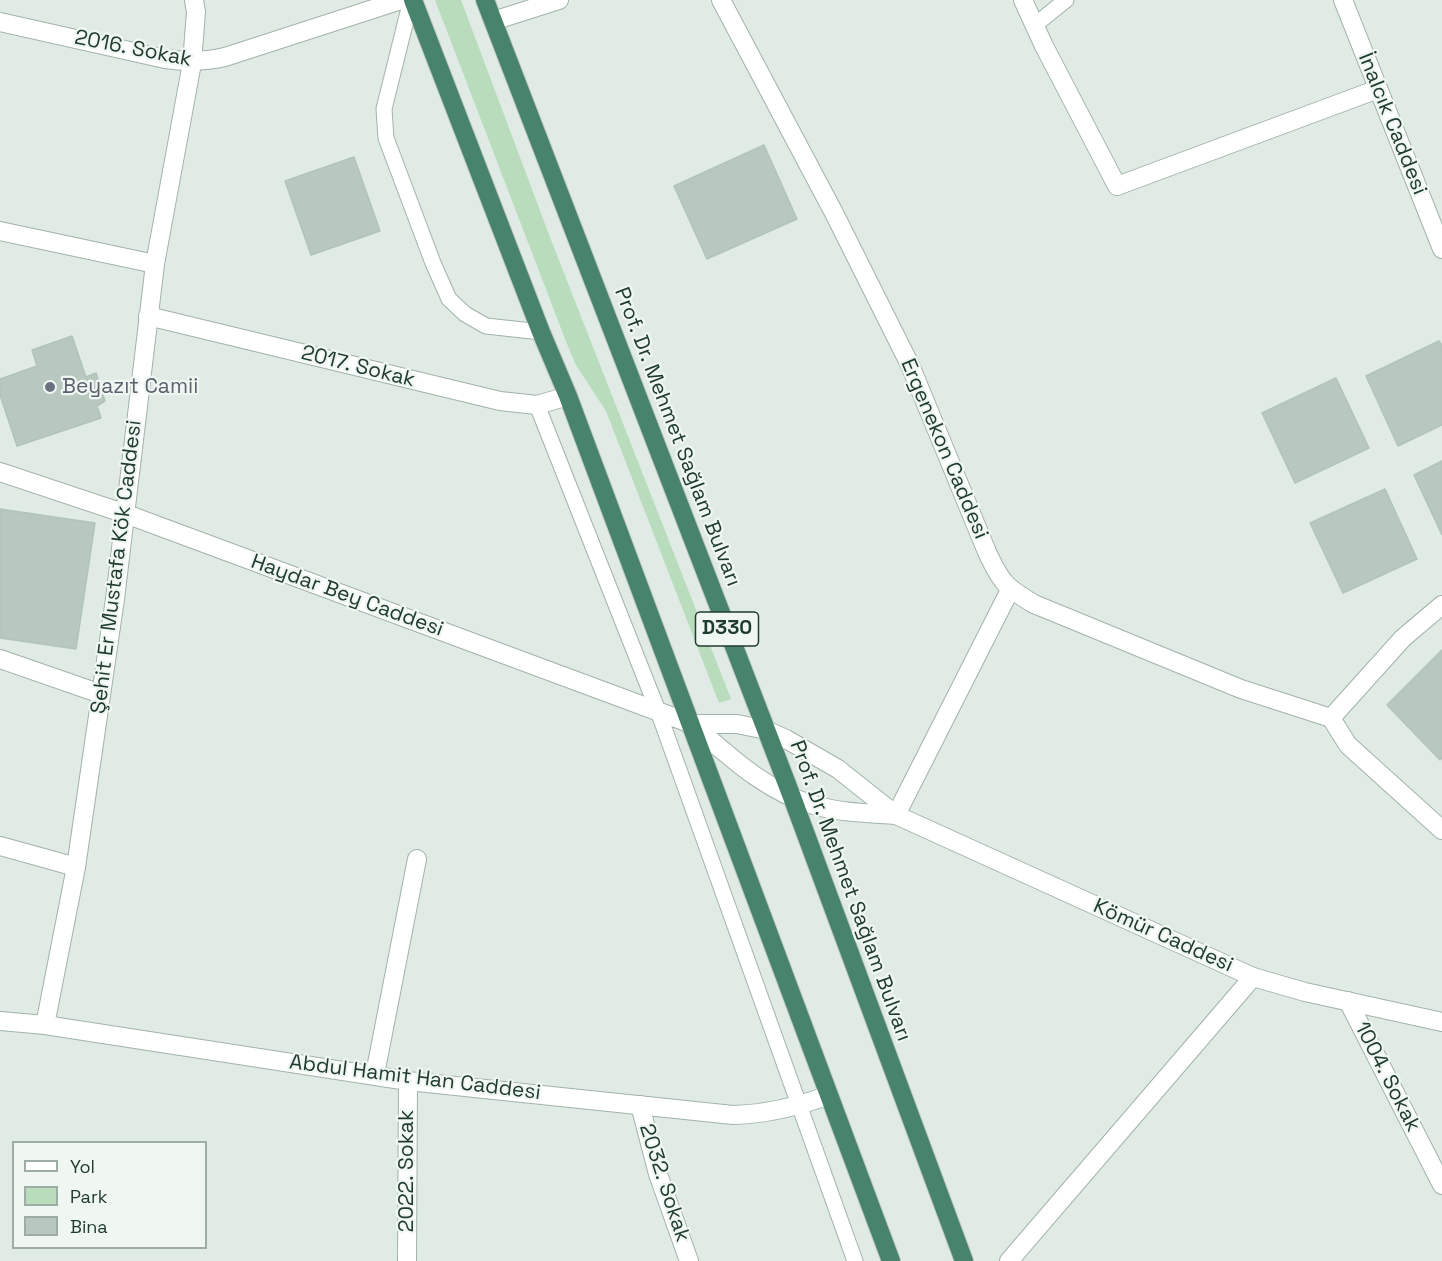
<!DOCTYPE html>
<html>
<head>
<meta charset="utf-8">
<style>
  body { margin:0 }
  #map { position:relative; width:1442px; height:1261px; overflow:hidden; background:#dfebe4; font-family:"Space Grotesk",sans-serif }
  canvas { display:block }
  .legend { position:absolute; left:12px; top:1141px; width:195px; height:108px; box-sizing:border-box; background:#f0f7f2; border:2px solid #9daca4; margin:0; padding:8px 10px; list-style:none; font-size:18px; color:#203b30 }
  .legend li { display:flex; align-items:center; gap:12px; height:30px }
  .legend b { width:30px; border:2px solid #9daca4 }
</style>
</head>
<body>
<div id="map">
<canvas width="1442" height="1261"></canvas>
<ul class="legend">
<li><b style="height:8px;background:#fff"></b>Yol</li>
<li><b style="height:16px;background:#b8dcbc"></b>Park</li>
<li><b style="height:16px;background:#b8c8bf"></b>Bina</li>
</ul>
</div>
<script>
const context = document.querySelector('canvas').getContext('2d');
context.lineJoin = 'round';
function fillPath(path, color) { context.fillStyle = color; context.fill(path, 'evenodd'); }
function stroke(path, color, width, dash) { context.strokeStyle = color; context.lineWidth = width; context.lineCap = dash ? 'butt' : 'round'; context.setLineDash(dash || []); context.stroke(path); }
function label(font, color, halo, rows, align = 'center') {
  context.font = font + ' "Space Grotesk",sans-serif'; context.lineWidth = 4.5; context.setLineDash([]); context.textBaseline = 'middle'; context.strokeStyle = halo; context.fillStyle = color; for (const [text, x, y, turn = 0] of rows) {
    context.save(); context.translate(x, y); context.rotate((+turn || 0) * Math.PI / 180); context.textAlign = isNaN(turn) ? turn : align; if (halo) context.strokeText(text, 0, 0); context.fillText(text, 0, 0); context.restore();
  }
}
fillPath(new Path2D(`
  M435,0H461L551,240L731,699L719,703L606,411L576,365L567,344Z`), '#b8dcbc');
const building = new Path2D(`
  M764,145L797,219L707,259L674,186Z
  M354,157L380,231L311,255L285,181Z
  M72,336L86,377L96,373L105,401L97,406L101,418L17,446L0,395V379L37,366L32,350Z
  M1439,341L1442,346V425L1398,446L1366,376Z
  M1336,378L1369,448L1295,483L1262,413Z
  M1442,461V535L1414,475Z
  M1385,489L1417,559L1343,593L1310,523Z
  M0,509L95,523L76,649L0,638Z
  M1442,650V758L1440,760L1387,705Z`);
fillPath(building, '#b8c8bf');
stroke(building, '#b2c4ba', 1.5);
const service = new Path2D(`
  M411,0L384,109L386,138L433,263L449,299L465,314L486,326L541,332
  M1035,25L1066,0
  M537,405L658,711L855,1261`);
const minor = new Path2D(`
  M721,0L834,213L910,365L987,552C1001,582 1005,587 1034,604L1241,689L1331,718L1403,638L1442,605
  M1023,0L1044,46L1117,186L1378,89
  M1343,0L1442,249
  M493,21L559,0
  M0,22L165,59C187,62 204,62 225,57L401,0
  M0,231L155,264
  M148,316L500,401L537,405L568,396
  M0,659L101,694
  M896,815L1010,590
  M0,846L76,867
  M1348,1001L1442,1185
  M375,1074L417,859
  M640,1105L658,1174L689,1261
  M407,1261L408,1081
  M1009,1261L1253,977`);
const tertiary = new Path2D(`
  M0,472L126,514L692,724H737L766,730L786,739L838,769L896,815L1253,977L1305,992L1442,1022
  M1331,718L1348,745L1442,830
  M692,724C728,755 766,792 814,805C841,813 868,813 896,815
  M0,1021L45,1025L408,1081L733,1115C767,1114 797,1107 829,1095
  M45,1025L76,867L115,599L155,264L192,63L196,12L194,0`);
const trunk = new Path2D(`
  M413,0L541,332L568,396L891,1261
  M485,0L792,797L964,1261`);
stroke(service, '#a2b3aa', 17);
stroke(minor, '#a2b3aa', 20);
stroke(tertiary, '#a2b3aa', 20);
stroke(trunk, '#c1c8c5', 20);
stroke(service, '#fff', 15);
stroke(minor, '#fff', 18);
stroke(tertiary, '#fff', 18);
stroke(trunk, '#48846c', 18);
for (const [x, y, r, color] of [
  [50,387,6,"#6b7280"]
]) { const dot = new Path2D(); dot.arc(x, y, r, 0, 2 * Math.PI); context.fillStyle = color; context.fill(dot); stroke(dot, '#f0f7f2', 2); }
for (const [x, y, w] of [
  [727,629,63]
]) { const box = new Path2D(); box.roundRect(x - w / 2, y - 17, w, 34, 4.5); context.fillStyle = '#f0f7f2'; context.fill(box); stroke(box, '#203b30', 1.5); }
label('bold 20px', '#203b30', null, [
  ["D330",727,629]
]);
label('21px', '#203b30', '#f0f7f2', [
  ["2016. Sokak",133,49,11],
  ["İnalcık Caddesi",1392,124,68],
  ["2017. Sokak",358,367,14],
  ["Prof. Dr. Mehmet Sağlam Bulvarı",677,437,69],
  ["Ergenekon Caddesi",944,449,67],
  ["Şehit Er Mustafa Kök Caddesi",117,567,-83],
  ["Haydar Bey Caddesi",347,596,20],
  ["Prof. Dr. Mehmet Sağlam Bulvarı",850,891,70],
  ["Kömür Caddesi",1163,936,24],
  ["1004. Sokak",1387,1077,63],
  ["Abdul Hamit Han Caddesi",415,1078,7],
  ["2022. Sokak",407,1171,-90],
  ["2032. Sokak",664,1183,72]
]);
label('21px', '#5b616d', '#f0f7f2', [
  ["Beyazıt Camii",62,387]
], 'left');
</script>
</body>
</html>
